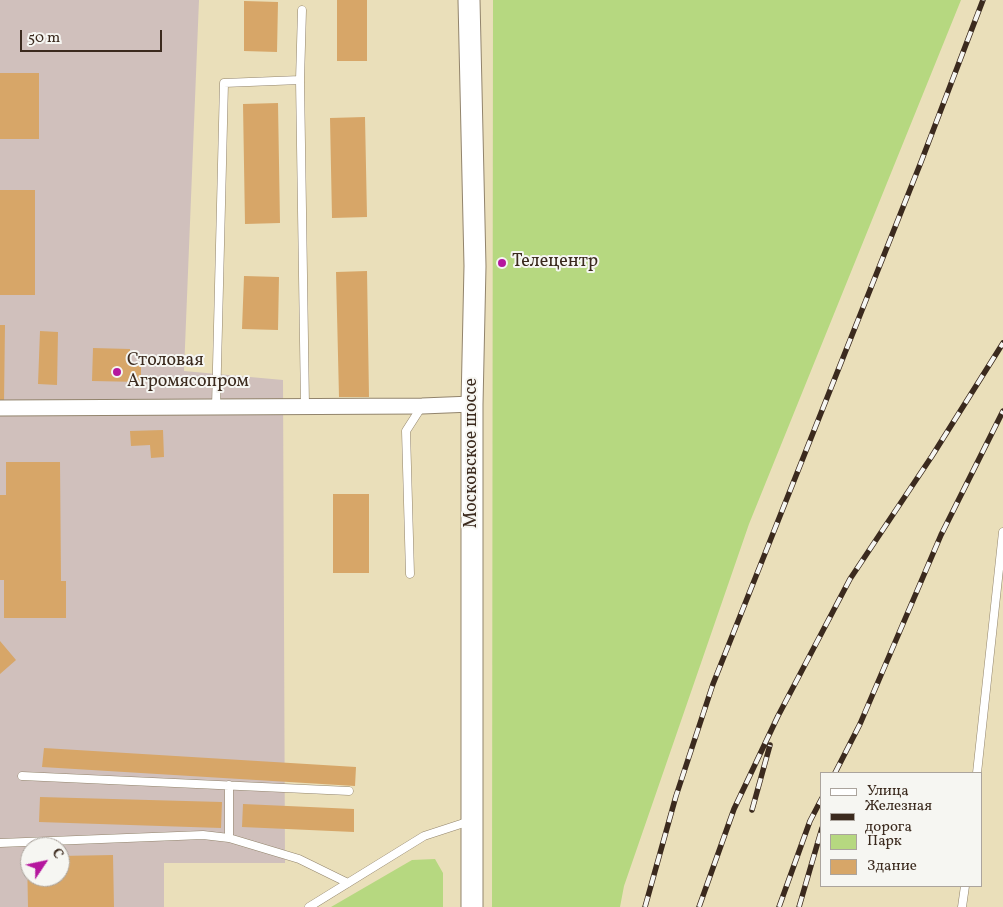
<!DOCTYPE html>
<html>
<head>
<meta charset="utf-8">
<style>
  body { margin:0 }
  #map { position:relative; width:1003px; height:907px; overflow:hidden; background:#eadfba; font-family:Vollkorn,serif }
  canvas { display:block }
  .legend { position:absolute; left:820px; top:772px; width:162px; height:115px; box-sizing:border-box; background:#f6f6f2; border:1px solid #aba49d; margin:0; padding:6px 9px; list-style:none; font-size:15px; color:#3b2a1e }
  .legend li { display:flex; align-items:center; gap:10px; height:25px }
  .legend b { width:25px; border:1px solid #aba49d }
  .north { position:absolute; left:20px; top:837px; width:50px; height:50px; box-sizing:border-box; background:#f6f6f2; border:1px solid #aba49d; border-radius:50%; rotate:56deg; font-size:14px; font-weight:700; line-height:20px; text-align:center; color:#3b2a1e }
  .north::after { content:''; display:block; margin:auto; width:18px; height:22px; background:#b5179e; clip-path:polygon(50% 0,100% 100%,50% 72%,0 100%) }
  .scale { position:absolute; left:20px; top:30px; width:142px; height:22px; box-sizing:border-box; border:2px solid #3b2a1e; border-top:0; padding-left:6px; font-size:15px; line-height:18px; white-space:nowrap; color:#3b2a1e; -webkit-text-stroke:4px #f6f6f2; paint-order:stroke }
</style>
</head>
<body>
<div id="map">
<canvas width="1003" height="907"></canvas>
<ul class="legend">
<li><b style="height:6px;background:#fff"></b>Улица</li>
<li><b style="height:6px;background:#3b2a1e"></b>Железная дорога</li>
<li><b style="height:14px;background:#b6d880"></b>Парк</li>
<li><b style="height:14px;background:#d7a668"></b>Здание</li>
</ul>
<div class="north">С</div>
<div class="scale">50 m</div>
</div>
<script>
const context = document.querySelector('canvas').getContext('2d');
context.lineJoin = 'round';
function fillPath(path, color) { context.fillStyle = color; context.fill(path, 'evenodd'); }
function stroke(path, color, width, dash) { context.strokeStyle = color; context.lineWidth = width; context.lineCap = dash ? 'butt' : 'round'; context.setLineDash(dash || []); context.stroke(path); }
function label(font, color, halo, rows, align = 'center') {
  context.font = font + ' Vollkorn,serif'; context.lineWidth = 4; context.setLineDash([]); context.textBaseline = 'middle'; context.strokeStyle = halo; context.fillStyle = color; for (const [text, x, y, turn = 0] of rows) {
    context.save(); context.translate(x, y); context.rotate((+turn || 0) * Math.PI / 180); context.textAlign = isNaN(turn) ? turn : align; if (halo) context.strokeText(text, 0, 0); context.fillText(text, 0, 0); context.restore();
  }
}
fillPath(new Path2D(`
  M0,0H199L184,371L283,380L285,863H164V907H0ZM30,847H60V877H30Z`), '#d0c0bc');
fillPath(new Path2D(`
  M493,0H961L749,524L624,886L620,907H492Z
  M435,859L443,873V907H331L412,860Z`), '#b6d880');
fillPath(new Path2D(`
  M337,0H367V61H337Z
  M244,1L278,2L277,52L244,51Z
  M0,73H39V139H0Z
  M278,103L280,223L245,224L243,104Z
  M365,117L367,217L332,218L330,118Z
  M0,190H35V295H0Z
  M367,271L369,397H339L336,272Z
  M244,276L279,277L278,330L242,329Z
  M0,325H5L4,403L0,402Z
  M40,331L58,332L57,385L38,384Z
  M93,348L130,349V362L141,363V382L92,381Z
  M163,430L164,457L151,458L150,445L131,446L130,431Z
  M6,462H60L61,581H66V618H4V580H0V495H6Z
  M333,494H369V573H333Z
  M0,641L16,660L0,674Z
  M44,748L356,767L355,786L42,767Z
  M40,797L222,802L221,828L39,822Z
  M243,804L354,809V832L242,827Z
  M113,855L114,907H28L27,856H30V877H60V856Z`), '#d7a668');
const lane = new Path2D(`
  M300,80L302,10
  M216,407L224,83L300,80L305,406
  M410,574L406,431L422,406
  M977,773L1003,532
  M22,776L349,791
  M229,838V785
  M0,843L203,835L229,838L299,859L348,883
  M309,907L424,836L470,821
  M962,907L965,886`);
const street = new Path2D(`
  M0,408L422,406L472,404`);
const secondary = new Path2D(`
  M469,0L475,266L472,404V907`);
stroke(lane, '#92846c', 9);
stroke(street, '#92846c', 17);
stroke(secondary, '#92846c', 23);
stroke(lane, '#fff', 8);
stroke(street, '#fff', 15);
stroke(secondary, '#fff', 21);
const rail = new Path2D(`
  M835,773L860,724L941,535L1003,411
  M752,810L770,745
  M645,907L676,796L713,684L921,162L983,0
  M699,907L734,809L778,716L850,579L932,456L1003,343
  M779,907L810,821L822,798
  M799,907L822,828`);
stroke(rail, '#3b2a1e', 5.5);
stroke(rail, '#f6f6f2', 4, [11]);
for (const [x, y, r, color] of [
  [502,263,5,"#b5179e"],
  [117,372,5,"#b5179e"]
]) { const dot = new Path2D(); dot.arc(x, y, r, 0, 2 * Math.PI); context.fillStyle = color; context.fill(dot); stroke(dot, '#f6f6f2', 2); }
label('18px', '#3b2a1e', '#f6f6f2', [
  ["Телецентр",512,263],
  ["Столовая",127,362],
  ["Агромясопром",127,383]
], 'left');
label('18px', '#3b2a1e', '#f6f6f2', [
  ["Московское шоссе",473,453,-90]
]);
</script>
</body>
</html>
